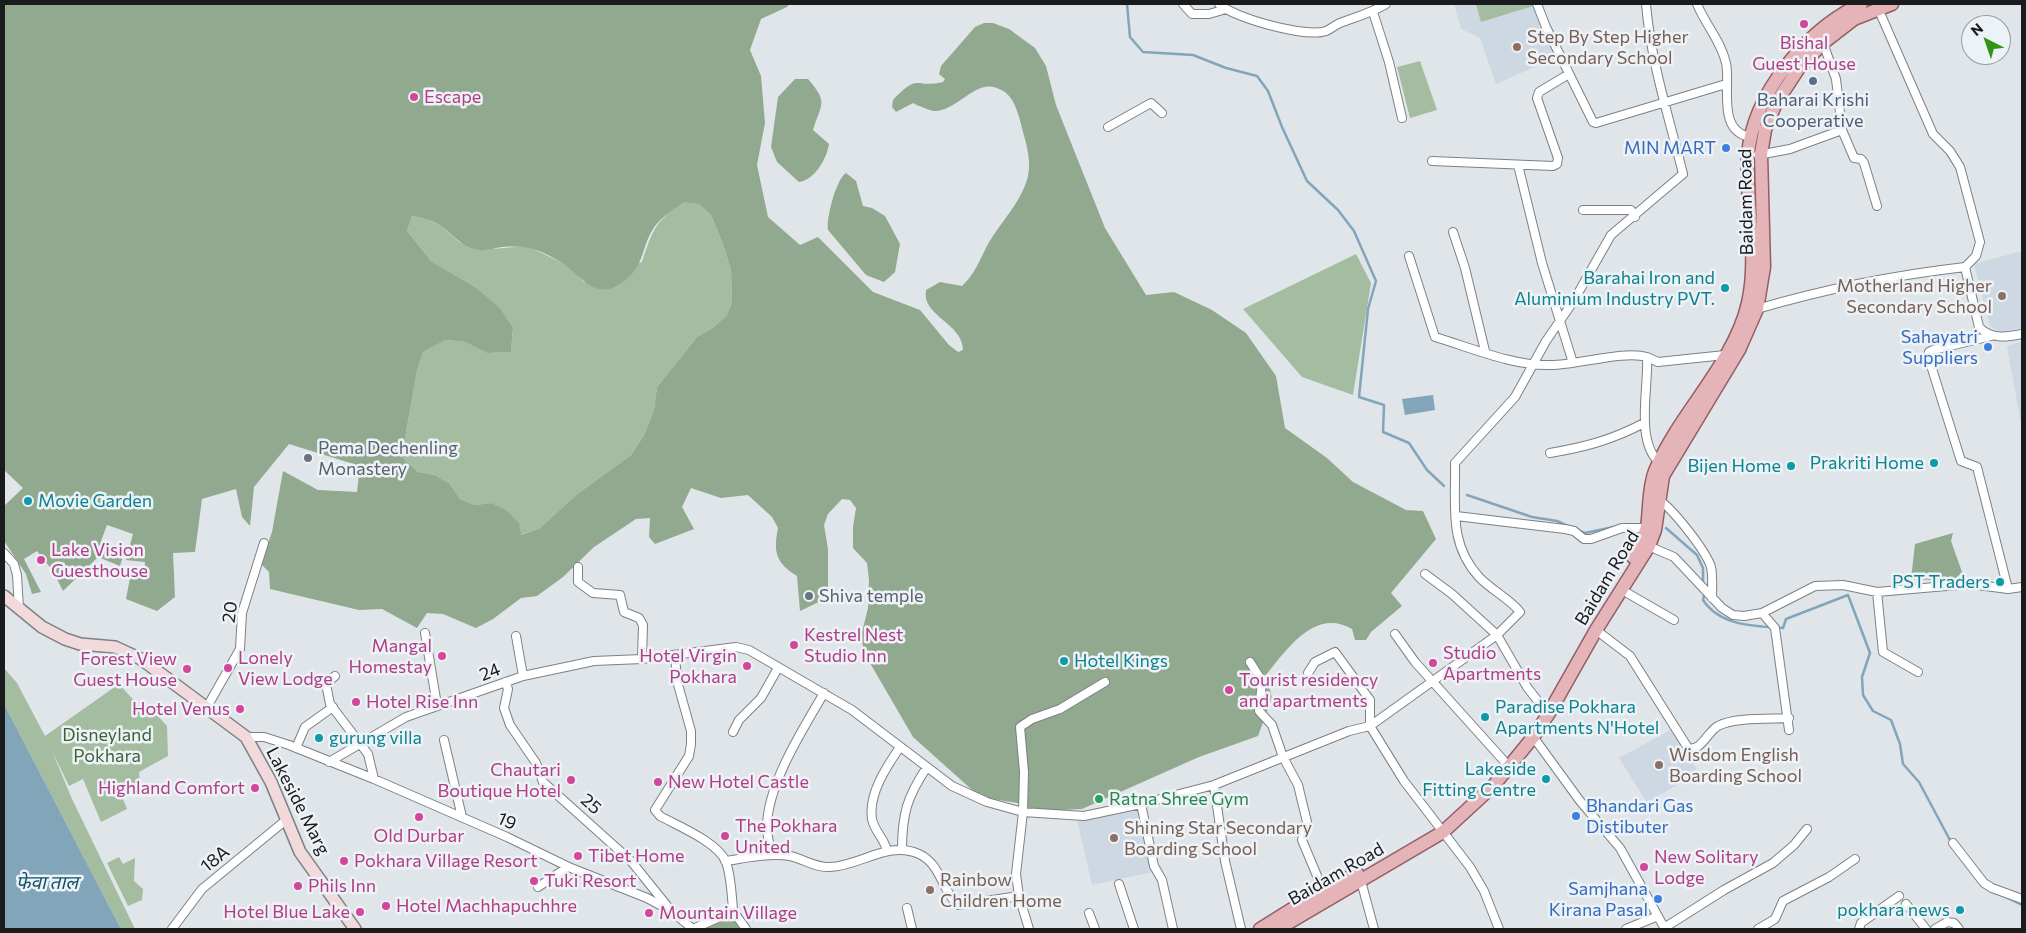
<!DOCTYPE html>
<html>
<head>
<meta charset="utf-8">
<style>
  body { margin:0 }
  #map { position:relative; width:2026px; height:933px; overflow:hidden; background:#e0e5ea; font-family:Commissioner,sans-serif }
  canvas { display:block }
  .frame { position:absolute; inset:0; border:5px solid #191b1d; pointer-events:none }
  .north { position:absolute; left:1961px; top:15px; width:50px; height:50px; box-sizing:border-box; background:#edf2f7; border:1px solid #989ca0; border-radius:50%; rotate:319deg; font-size:14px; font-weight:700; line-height:20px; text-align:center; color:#191b1d }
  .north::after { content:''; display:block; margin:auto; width:18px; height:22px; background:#319416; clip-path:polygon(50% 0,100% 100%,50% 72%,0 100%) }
</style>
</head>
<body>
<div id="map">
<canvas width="2026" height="933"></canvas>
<div class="frame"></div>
<div class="north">N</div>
</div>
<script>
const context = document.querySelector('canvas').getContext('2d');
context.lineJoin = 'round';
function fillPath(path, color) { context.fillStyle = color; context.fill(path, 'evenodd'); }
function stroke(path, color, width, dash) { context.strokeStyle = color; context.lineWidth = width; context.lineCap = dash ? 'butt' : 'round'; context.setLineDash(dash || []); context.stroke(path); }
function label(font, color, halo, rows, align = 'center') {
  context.font = font + ' Commissioner,"Noto Sans Devanagari",sans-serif'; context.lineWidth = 5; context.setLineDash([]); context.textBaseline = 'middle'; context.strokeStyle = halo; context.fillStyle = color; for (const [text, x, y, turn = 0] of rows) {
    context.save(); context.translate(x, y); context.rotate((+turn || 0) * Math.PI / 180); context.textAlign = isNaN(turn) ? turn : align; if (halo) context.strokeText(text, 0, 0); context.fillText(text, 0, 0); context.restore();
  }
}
fillPath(new Path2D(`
  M1454,4H1535L1557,57L1496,84L1480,38L1461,29Z
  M2022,251V328L2000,332L1990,326L1974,264Z
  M2022,341V430L2007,346Z
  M1674,728L1698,772L1647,803L1619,758Z
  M1139,805L1153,872L1092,885L1077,820Z`), '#cdd8e2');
fillPath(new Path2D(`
  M1476,4H1532L1533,6L1481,22Z
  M1420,61L1437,110L1410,118L1397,67Z
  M684,201L699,204L711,215L723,244L731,270L732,303L726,316L714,327L697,337L657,387L654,410L644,435L631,455L576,495L540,528L520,535L491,503L475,505L460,499L450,484L435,475L418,472L399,454L404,444L417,371L423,352L446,340L465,342L487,353L511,352L513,329L500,308L432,262L407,231L412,216L427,219L441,226L459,242L480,250L527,246L571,267L584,282L642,262C653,229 655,222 684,201Z
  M1356,254L1371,283L1353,395L1302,377L1243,309Z
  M4,668L17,683L45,736L119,684L138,705L158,716L167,726L168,756L139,772L140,782L119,789L127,809L101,822L83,779L69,786L52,751L72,799L135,929H121L4,704Z
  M119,857L123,864L135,858L134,881L143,889L142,900L128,906L107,863Z`), '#a4bda1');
fillPath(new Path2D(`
  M4,4H789L787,7L761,19L750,50L761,76L765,123L757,165L768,217L800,245L818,237L873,292L920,310L949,345L958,352L963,350C963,323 921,316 926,290L940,282L962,286C975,274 980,259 988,244C1001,222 1022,201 1028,176C1032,157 1024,138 1020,120C1015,104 1011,91 993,87C973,83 955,112 934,111C928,110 919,106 913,103L896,112L892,107L893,100C920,72 914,89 943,82L945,79L939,74L941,66L975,27L984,23H993L1009,29L1035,48L1046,66L1056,105L1105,228L1146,295L1174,292L1212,310L1246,333L1276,376L1285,428L1327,458L1353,482L1406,510L1423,511L1436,539L1391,593L1402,606L1371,632L1366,640H1355L1352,629C1315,608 1288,648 1266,675L1272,698L1258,736L1199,757L1082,809L1037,811L1017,803L980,797L913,737L863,651L862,632L868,608L869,580L867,563L853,548V527L856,508L850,500L842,499L828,514L824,525L828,549V603L823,600L800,611L797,576C776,563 773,552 778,528L772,517L748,495L721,498L691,488L682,507L694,529L655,544L649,537L650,518L636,519L594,547L563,577L537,596L521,598L493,619L476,628L443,614L427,613L417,628L382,609L359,610L270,589L269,572L261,564L272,532L283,471L318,490L357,492L360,466L289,444L254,487L250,526L242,517L236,489L202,499L195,552L173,553L175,597L157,611L126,599L130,578L144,577L145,562L126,560L133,534L107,525L101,541L125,550L120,566L98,557L63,591L53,571L37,551L24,559L41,592L32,594L26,574L4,541V506L23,488L4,470ZM684,202L699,204L711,215L723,244L731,270L732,303L726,316L714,327L697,337L657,387L654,410L644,435L631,455L576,495L540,528L521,535L519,523L507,511L491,503L475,505L460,499L450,484L435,475L418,472L399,454L404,444L417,371L423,352L446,340L465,342L487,353L511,352L513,328L500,308L476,288L432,262L407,231L412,216C423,218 432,220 441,226C454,236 462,247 479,250C486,251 495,248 502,247C527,245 538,249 559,261C577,270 591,298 614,287C647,271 639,248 655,226C663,216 674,209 684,202Z
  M795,79H808C829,103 821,104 813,130L829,144C827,158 815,180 799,182L777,162L771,147L778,97Z
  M846,173L856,181L863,206L872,208L885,216L900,244L895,272L884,282L866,275L828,230C826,219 836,179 846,173Z
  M1953,533L1951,541L1962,572L1953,581L1911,579L1915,544Z
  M734,916L742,929H702Z`), '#91a98e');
fillPath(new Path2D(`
  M1433,395L1435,410L1405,415L1402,399Z
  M4,704L121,929H4Z`), '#83a5ba');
stroke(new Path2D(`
  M1127,4L1130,37L1143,52L1193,55L1226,68L1257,76L1268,91L1282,127L1307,181L1338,210L1354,231L1376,281L1368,309L1359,397L1384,405L1383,432L1409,443L1427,470L1444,486
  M1467,495L1532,517L1557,521L1570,527
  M1666,528L1697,555L1703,568V584
  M1577,530L1585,533L1618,526
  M1705,591L1703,600C1720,626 1754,626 1783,628L1786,619L1848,595L1870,653L1862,677L1863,695L1873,711L1891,720L1900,744L1903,764L1919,782L1951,842
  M2002,895L2022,905`), '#83a5ba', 2.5);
const minor = new Path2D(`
  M1183,4L1192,14H1209L1226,9
  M1219,4C1234,18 1306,38 1326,31C1331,29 1335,25 1340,23C1356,17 1371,13 1386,4
  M1537,4L1546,27L1593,122L1596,123L1726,84
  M1697,4C1705,24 1721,41 1726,63C1731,85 1716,132 1751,137
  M1877,6L1933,134L1950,151L1960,167L1980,242L1976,256L1965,267
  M1373,12L1389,62L1402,118
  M1108,127L1151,103L1162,113
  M1842,130L1854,158L1861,159L1864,163L1877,206
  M1758,155L1790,149L1842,130L1836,79L1823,43
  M1432,161L1553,166L1557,164L1558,158L1537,98L1539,92L1569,74
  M1518,165L1542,263L1573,363
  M1583,210H1631L1635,217
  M1453,232L1465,268L1485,351
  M1409,256L1435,337C1472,348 1512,366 1551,365C1577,365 1625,350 1647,357
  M1965,267L1979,327C1992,340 2007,337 2022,334
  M1757,309C1825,289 1895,275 1965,267
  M1991,336L1933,350L1929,352L1928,356L1961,461L1977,467L2008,589
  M1550,453C1585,447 1612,440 1644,423
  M1659,462C1635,441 1649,386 1647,357L1658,362L1725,355
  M1659,500C1673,509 1706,551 1711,567C1713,577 1712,588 1712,598
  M1456,516L1565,529L1574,531L1584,539H1591L1622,528H1646
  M1646,545L1674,557L1722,608L1733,615L1744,616L1762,613L1815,586L1843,585L1877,592L1970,584L2008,589L2022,587
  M4,553L14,564L17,575L19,609
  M578,567V582L593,593L620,595L624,612L639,618L643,625L642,659
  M1622,590L1674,620
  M1877,592L1883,652L1918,672
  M1762,613L1775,628L1789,730
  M1596,630L1630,656L1688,748C1701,752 1708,731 1718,726C1734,717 1770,719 1789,718
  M425,633L437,705
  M1395,634L1415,662L1504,761
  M516,636L523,676
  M675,655L677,681L691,731V744L689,756L655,810L660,816C678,826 718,842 726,862C731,876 732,896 733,911
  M1250,662L1262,681L1259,711L1272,725L1283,757L1298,785L1307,822L1302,840L1323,890
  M1308,673L1315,662L1335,652L1370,700V726L1404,781L1470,867L1484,891L1499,929
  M335,676L326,684L330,704L368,754L374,779
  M505,682L508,689L504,708L510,725L536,763L543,782L631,861L668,907
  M207,707L240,649L242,613L264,543
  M1544,709L1527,687L1497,635L1520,612C1509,598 1491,590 1479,577C1448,543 1456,506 1455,463L1515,397L1546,341L1573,302L1611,235L1683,174C1669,117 1651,63 1646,4
  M1529,731L1580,801L1620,848L1665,929
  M733,732L739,720L761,698L778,668
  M246,737H264L289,745L374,779L507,837L571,868L647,898L671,911L693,929
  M444,740L462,817
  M296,748L305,727L333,707
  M329,762L406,717L523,676L594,661L642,659L736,647L749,650L852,710L952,786L987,802L1023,812L1084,816L1141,804L1214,785L1349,731L1370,726L1497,635L1452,594L1425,574
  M1214,785L1225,861L1241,929
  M1141,804L1154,866L1162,880L1173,929
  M1953,843L1984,883L1992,888L2022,899
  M902,850C902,814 907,797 927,767
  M887,851C885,839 874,831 872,819C868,794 887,766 900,747
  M771,854C770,846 767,836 767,827C767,785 803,729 824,693
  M725,861C747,858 768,853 790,856C804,859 815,868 830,867C860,866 889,840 919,854C941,864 942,891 958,905L1019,896
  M1361,881L1374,929
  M1119,884L1134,929
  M538,887L568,867
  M1906,904L1926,929
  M907,908L912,929
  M1089,913L1095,929
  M1664,928L1724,890L1773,863L1794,845L1807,829
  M172,929L202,889L286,820
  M693,929L733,911L746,929
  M1029,929L1019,896L1016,874L1023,812L1024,772L1020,727L1032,719L1060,709L1105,682
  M1626,929L1658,916
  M1758,929L1775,919L1783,901L1829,877L1855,859
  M1859,929L1861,923L1899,896
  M1935,929L1947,922L1954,923L1959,929`);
const secondary = new Path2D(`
  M4,596L42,627L65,639L80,644L115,647L141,659L246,737L271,782L300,852L355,929`);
const primary = new Path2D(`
  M1633,557C1638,548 1644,538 1647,527C1650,508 1648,489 1655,471C1679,413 1734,364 1748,303C1759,254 1745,204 1748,155C1753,93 1807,30 1861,4
  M1260,929L1308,899L1357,873
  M1278,929L1443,832L1494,785L1534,736L1549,713L1596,630L1649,546L1655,530L1663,476L1739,350L1757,309L1764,267L1761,154L1765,130L1776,103L1799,68L1823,43L1854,19L1892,4`);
stroke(minor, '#7c8185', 10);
stroke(secondary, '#7c8185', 14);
stroke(primary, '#935e64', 15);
stroke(minor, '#fff', 8);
stroke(secondary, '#f2dadc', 11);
stroke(primary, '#e5b4b9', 12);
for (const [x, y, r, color] of [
  [1804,24,5,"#d1479c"],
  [1517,47,5,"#8d6e63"],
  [1813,81,5,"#5c6f8a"],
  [414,97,5,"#d1479c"],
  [1726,148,5,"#3f7fe0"],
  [1725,288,5,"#0f9aa8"],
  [2002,296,5,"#8d6e63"],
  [1988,347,5,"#3f7fe0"],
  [308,458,5,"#6b7280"],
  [1934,463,5,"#0f9aa8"],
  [1791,466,5,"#0f9aa8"],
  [28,501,5,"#0f9aa8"],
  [41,560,5,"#d1479c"],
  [2000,582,5,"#0f9aa8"],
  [809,596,5,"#6b7280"],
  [794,645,5,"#d1479c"],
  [442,656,5,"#d1479c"],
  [1064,661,5,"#0f9aa8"],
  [1433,663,5,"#d1479c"],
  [747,666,5,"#d1479c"],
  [228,668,5,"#d1479c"],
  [187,669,5,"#d1479c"],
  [1229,690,5,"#d1479c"],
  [356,702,5,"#d1479c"],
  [240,709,5,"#d1479c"],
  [1485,717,5,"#0f9aa8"],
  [319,738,5,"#0f9aa8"],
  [1659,765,5,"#8d6e63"],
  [1546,779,5,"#0f9aa8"],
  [571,780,5,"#d1479c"],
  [658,782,5,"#d1479c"],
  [255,788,5,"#d1479c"],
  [1099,799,5,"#2e9e5b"],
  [1576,816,5,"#3f7fe0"],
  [419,817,5,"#d1479c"],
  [725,836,5,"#d1479c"],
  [1114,838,5,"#8d6e63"],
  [578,856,5,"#d1479c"],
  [344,861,5,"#d1479c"],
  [1644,867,5,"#d1479c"],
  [534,881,5,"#d1479c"],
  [298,886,5,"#d1479c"],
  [930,890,5,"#8d6e63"],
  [1658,899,5,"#3f7fe0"],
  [386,906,5,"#d1479c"],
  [1960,910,5,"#0f9aa8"],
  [360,912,5,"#d1479c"],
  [649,913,5,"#d1479c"]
]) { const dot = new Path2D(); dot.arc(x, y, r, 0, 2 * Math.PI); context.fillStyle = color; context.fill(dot); stroke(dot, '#edf2f7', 2); }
label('18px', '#785e54', '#edf2f7', [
  ["Step By Step Higher",1527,37],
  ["Secondary School",1527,58],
  ["Motherland Higher",1992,286,"right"],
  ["Secondary School",1992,307,"right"],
  ["Wisdom English",1669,755],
  ["Boarding School",1669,776],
  ["Shining Star Secondary",1124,828],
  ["Boarding School",1124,849],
  ["Rainbow",940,880],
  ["Children Home",940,901]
], 'left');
label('18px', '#b23c85', '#edf2f7', [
  ["Bishal",1804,43,"center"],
  ["Guest House",1804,64,"center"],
  ["Escape",424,97],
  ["Lake Vision",51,550],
  ["Guesthouse",51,571],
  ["Kestrel Nest",804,635],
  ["Studio Inn",804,656],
  ["Mangal",432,646,"right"],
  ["Homestay",432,667,"right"],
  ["Studio",1443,653],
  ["Apartments",1443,674],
  ["Hotel Virgin",737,656,"right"],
  ["Pokhara",737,677,"right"],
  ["Lonely",238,658],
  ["View Lodge",238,679],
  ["Forest View",177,659,"right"],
  ["Guest House",177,680,"right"],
  ["Tourist residency",1239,680],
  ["and apartments",1239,701],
  ["Hotel Rise Inn",366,702],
  ["Hotel Venus",230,709,"right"],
  ["Chautari",561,770,"right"],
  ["Boutique Hotel",561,791,"right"],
  ["New Hotel Castle",668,782],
  ["Highland Comfort",245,788,"right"],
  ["The Pokhara",735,826],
  ["United",735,847],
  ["Old Durbar",419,836,"center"],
  ["Tibet Home",588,856],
  ["New Solitary",1654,857],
  ["Lodge",1654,878],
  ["Pokhara Village Resort",354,861],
  ["Tuki Resort",544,881],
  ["Phils Inn",308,886],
  ["Hotel Machhapuchhre",396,906],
  ["Hotel Blue Lake",350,912,"right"],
  ["Mountain Village",659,913]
], 'left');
label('18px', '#4e5e75', '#edf2f7', [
  ["Baharai Krishi",1813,100],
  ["Cooperative",1813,121]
]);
label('18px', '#366cbe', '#edf2f7', [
  ["MIN MART",1716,148],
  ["Sahayatri",1978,337],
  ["Suppliers",1978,358],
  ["Bhandari Gas",1586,806,"left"],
  ["Distibuter",1586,827,"left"],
  ["Samjhana",1648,889],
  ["Kirana Pasal",1648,910]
], 'right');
label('18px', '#191b1d', '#edf2f7', [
  ["Baidam Road",1746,202,-91],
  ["Baidam Road",1607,578,-59],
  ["20",230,612,-83],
  ["24",490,672,-21],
  ["Lakeside Marg",298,801,63],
  ["25",591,804,41],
  ["19",507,821,24],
  ["18A",215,859,-39],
  ["Baidam Road",1336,874,-30]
]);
label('18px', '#0d838f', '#edf2f7', [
  ["Barahai Iron and",1715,278],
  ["Aluminium Industry PVT.",1715,299],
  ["Prakriti Home",1924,463],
  ["Bijen Home",1781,466],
  ["Movie Garden",38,501,"left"],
  ["PST Traders",1990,582],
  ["Hotel Kings",1074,661,"left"],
  ["Paradise Pokhara",1495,707,"left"],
  ["Apartments N'Hotel",1495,728,"left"],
  ["gurung villa",329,738,"left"],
  ["Lakeside",1536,769],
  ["Fitting Centre",1536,790],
  ["pokhara news",1950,910]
], 'right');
label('18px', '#5b616d', '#edf2f7', [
  ["Pema Dechenling",318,448],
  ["Monastery",318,469],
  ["Shiva temple",819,596]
], 'left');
label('18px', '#3d6239', '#edf2f7', [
  ["Disneyland",107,735],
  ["Pokhara",107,756]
]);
label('18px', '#27864d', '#edf2f7', [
  ["Ratna Shree Gym",1109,799]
], 'left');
label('italic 19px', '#0d4e6b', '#edf2f7', [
  ["फेवा ताल",47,883]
]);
</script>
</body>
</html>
